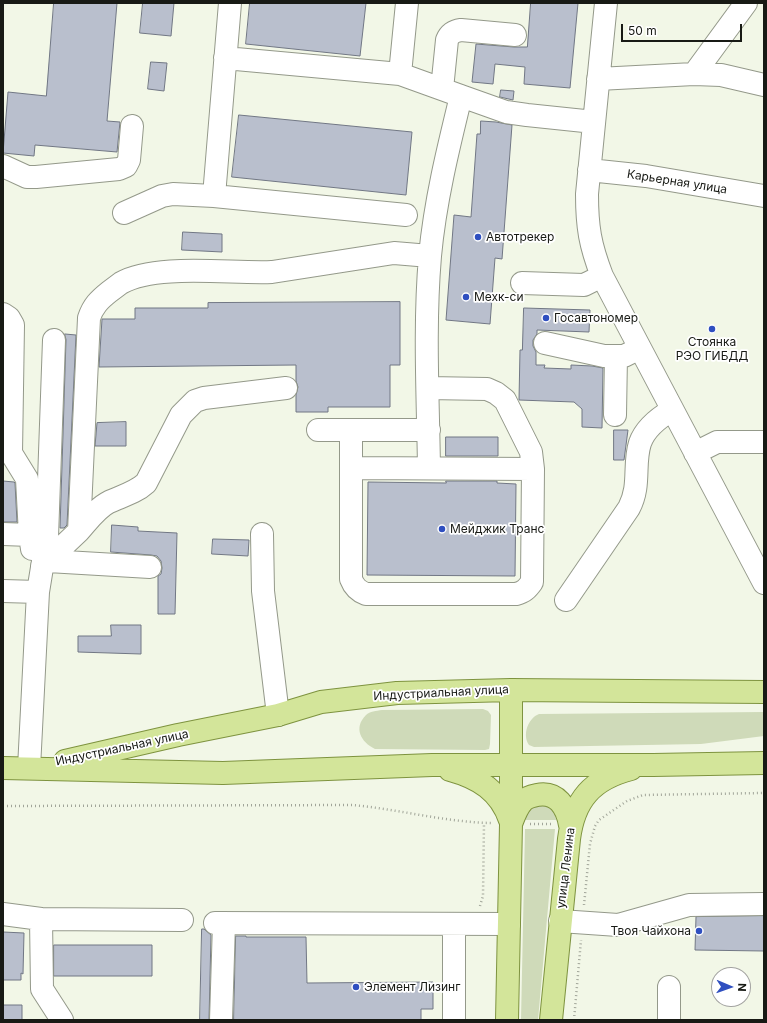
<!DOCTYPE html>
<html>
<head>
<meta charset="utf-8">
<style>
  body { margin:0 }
  #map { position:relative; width:767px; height:1023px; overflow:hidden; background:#f2f7e7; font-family:Inter,sans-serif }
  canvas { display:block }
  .frame { position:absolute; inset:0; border:4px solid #181a15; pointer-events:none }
  .north { position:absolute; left:711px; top:967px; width:40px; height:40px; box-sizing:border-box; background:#fff; border:1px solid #a3a3a1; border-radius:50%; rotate:92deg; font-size:11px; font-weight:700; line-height:16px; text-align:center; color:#181a15 }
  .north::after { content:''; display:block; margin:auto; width:14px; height:18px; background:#2f4fc0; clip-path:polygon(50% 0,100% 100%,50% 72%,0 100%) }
  .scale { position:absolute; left:621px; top:24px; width:121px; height:18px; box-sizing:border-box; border:2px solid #181a15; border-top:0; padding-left:5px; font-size:12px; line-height:14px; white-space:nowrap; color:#181a15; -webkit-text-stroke:3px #fff; paint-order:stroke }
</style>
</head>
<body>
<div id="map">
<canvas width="767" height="1023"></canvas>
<div class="frame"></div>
<div class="north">N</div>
<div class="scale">50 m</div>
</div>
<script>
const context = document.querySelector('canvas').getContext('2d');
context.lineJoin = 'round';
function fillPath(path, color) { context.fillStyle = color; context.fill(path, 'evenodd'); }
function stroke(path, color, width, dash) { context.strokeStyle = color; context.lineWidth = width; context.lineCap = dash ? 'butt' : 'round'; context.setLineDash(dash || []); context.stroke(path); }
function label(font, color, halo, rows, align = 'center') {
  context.font = font + ' Inter,sans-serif'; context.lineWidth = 3.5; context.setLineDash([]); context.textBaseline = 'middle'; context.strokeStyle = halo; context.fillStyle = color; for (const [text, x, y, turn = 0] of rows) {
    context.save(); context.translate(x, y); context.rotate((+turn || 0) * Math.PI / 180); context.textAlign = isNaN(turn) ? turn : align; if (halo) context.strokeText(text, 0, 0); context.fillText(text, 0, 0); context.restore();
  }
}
fillPath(new Path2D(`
  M483,709L488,711L491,715L490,744L489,749L485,750L375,749C361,742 353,728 366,715C370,711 376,711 382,710Z
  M764,712V736L701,744L534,747L529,745C522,735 528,718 539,714Z
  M544,805C552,807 556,811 556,820H525C528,809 532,807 544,805Z
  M525,829H555L538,1020H521Z`), '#cfdab9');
const building = new Path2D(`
  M54,3H117L107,121L120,122L117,152L35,145L34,156L3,153L8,92L46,96Z
  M143,3H174L171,36L140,33Z
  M250,3H366L360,56L246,44Z
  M531,3H578L570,88L524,84L525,67L495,64L493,84L472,82L476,44L514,47H527Z
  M151,62L167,63L164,91L148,89Z
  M501,90L514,91L513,100L500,97Z
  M239,115L412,132L406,195L232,177Z
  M481,121L496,122L512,125L502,259L495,258L490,324L446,320L454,215L471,217L477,134H480Z
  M183,232L222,234V252L182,250Z
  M400,302V365H390V407H328V412H296V395L298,387L296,381V365L99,367L102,319H135V308H208V303Z
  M524,308L590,310L589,332L537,330V334L533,340V346L536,352V365H545L544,368L571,369V365L592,366L603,368L602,428L582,427V409L574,402L519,400L520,350H522Z
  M65,334L76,335L67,525L64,528H60L66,340Z
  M126,422V446H95L97,423Z
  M614,430H628L624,460H614Z
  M446,437H498V456H446Z
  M3,481L14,482L15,483L17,522H3Z
  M446,481H497V483L516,484L515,576L367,575L368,482L446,483Z
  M112,525L138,527V531L177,533L175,614H158V576L161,574L162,568L161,561L157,556L151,555L111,552Z
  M213,539L249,540L248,556L212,554Z
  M111,625H141V654L78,652V636H111Z
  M764,916V951L695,950L696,917Z
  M202,929H204L211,935L209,1020H200Z
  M3,932L24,933L23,974L21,973V980H3Z
  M236,936H246V937H306L307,983L433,982V1009H421V1020H234Z
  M54,945H152V976H54Z
  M3,1005H22V1020H3Z`);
fillPath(building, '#b9bfcd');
stroke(building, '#717784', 1);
const minor = new Path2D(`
  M407,3L400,74L461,96
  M606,3L587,194C587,227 590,245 602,276L764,583
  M225,58L400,74
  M694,74L721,75L764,85
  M598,79L694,74L746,3
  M442,89L447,40C450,33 454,31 461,30L515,35
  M3,166L27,177H36L119,169L126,166L129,160L132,126
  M589,170L646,176L764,196
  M214,196L406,215
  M124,213L162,196L173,194L214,196L230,3
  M522,283L584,285L602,276
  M3,314L9,318L13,325L11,453
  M545,343L604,356H624L640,348
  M615,415L616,356
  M318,430H429
  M351,430V579C354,587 358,591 366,594H516C524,592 527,589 532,582L533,469L531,452L505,400L496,393L487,389L428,388
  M3,451L11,453L27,479L30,535
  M695,453L717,442H764
  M351,468L533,469
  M429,468C428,398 424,327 430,256C435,202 448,149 461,96L506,112L527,115L594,122
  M79,531C88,521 97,508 109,502C122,496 135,493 146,483L181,415L195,401L204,398L286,388
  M3,534L30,535L32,549
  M262,534L263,591L278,715
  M48,561L150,567
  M42,566L79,531L89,318C93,306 99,300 109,292C113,289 117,286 121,283C156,263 231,274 272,272L394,253L430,256
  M3,591L38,592
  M566,600L629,508C641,485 633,465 640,443C645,429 660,417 672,410
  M29,768L38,592L47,537L54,340
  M3,914L41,919L42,989L62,1020
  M41,919L182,920
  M560,921L618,925L689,905L764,904
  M215,923L509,924
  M669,987V1020
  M221,1020L224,923
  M454,1020V924`);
const major = new Path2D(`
  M65,761L178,735L278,715L321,702L397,693L511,690L764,692
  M3,768L223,773L432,765H653L764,763
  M450,770C479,778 500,791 510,820
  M511,824C514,816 517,807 523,801C527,797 532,796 537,795C557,791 567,807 570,825
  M507,1020L511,824V690
  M551,1020L569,839C574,800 592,779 631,769`);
stroke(minor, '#94998a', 24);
stroke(major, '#7e933f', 24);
stroke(new Path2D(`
  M3,806L352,805C398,809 444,822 491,823
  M530,824H551
  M584,905L590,844L595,826L599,820L627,801L643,795L764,793
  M480,906L483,896L484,823
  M574,1020L581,940`), '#a1a599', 2.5, [1, 3]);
stroke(minor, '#fff', 22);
stroke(major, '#d3e59a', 22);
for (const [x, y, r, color] of [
  [478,237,4,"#2f4fc0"],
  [466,297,4,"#2f4fc0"],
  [546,318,4,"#2f4fc0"],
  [712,329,4,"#2f4fc0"],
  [442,529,4,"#2f4fc0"],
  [699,931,4,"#2f4fc0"],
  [356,987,4,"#2f4fc0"]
]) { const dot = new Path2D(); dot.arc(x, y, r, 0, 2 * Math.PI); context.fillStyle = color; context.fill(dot); stroke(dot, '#fff', 1.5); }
label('12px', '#181a15', '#fff', [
  ["Карьерная улица",677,182,9],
  ["Индустриальная улица",441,693,-3],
  ["Индустриальная улица",122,748,-12],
  ["улица Ленина",566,868,-83]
]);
label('12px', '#181a15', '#fff', [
  ["Автотрекер",486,237],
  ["Мехк-си",474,297],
  ["Госавтономер",554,318],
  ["Стоянка",712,342,"center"],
  ["РЭО ГИБДД",712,356,"center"],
  ["Мейджик Транс",450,529],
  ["Твоя Чайхона",691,931,"right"],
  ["Элемент Лизинг",364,987]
], 'left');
</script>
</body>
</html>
